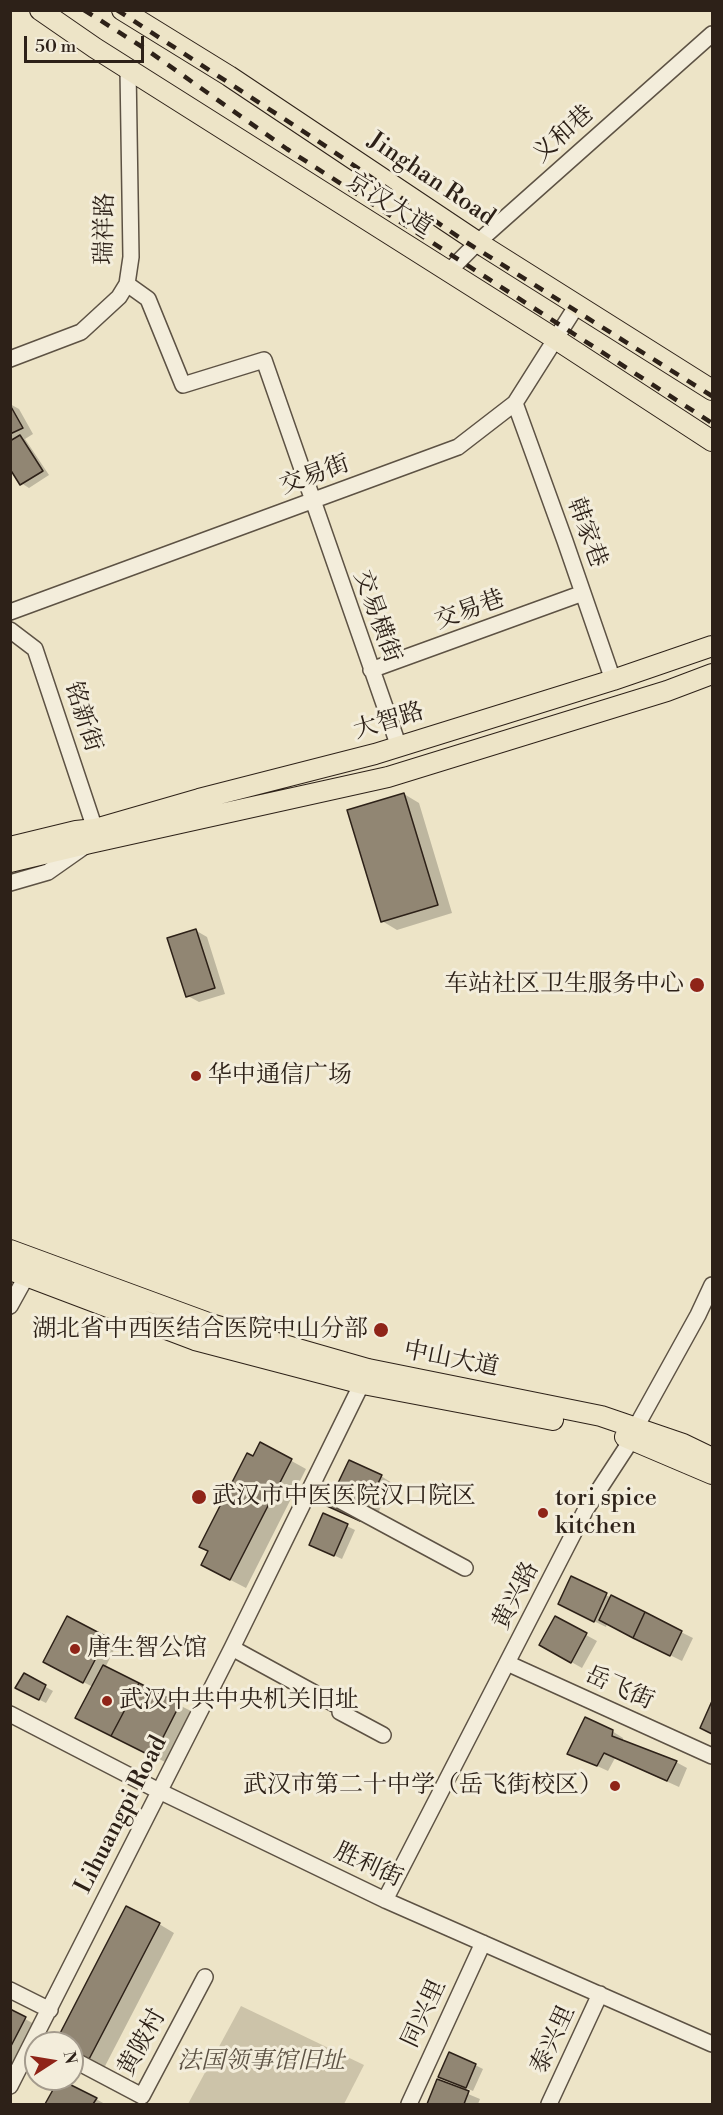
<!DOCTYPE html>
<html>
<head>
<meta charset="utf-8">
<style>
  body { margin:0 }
  #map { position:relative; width:723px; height:2115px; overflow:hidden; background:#ede4c7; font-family:"Libre Bodoni",serif }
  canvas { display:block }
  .frame { position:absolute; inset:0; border:12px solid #2d2118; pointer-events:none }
  .north { position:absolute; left:24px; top:2031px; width:60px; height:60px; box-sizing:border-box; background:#f3eddb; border:2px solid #a49b8d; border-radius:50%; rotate:78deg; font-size:16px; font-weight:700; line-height:24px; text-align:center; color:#2d2118 }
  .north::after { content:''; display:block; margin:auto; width:21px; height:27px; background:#8f2418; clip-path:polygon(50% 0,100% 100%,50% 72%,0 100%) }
  .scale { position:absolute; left:24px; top:36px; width:120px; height:27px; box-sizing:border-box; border:3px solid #2d2118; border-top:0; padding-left:8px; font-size:18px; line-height:21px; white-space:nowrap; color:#2d2118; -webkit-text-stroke:4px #f3eddb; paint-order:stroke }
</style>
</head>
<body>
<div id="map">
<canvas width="723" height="2115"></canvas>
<div class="frame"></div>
<div class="north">N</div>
<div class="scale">50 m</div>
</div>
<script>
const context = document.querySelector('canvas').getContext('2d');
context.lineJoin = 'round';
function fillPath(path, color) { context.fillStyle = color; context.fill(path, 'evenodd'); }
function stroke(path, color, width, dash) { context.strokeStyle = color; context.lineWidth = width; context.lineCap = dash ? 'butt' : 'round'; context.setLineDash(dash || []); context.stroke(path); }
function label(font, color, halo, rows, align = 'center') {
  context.font = font + ' "Libre Bodoni","Noto Serif SC",serif'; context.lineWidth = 6; context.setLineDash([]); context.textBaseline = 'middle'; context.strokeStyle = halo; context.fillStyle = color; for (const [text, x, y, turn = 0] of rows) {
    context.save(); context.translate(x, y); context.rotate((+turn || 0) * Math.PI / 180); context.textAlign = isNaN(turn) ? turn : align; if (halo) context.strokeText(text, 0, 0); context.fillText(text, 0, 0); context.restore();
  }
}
fillPath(new Path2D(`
  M241,2006L364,2065L344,2104H188Z`), '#ccc3a9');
fillPath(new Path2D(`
  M10,404L19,409L33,434L25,439L49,475L29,488L21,483L10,466Z
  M404,794L419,803L452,913L397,930L382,921Z
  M195,930L207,937L225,994L199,1002L188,996Z
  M261,1444L306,1469L246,1588L217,1573L210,1551Z
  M381,1476L392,1483L372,1526L340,1511Z
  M324,1515L355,1530L342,1559L318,1548Z
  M571,1578L693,1638L682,1661L607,1624L606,1627L571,1610Z
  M555,1618L597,1641L582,1668L541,1645Z
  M106,1638L117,1644L105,1668L191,1711L165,1762L77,1718L93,1687L56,1668Z
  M24,1675L53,1691L46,1703L24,1692Z
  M612,1731L623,1738V1742L676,1762L687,1768L679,1787L615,1758L608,1771L569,1753Z
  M159,1924L174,1933L103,2070L72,2054V2043H57Z
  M10,2011L40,2027L10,2070Z
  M475,2065L483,2069L473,2091L447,2080Z
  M59,2080L96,2099L105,2104H47Z
  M437,2081L480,2099L478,2104H428Z`), '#0003');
const building = new Path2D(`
  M10,405L23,428L10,434Z
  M20,435L43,471L20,485L10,469V441Z
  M404,793L438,905L381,922L347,810Z
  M196,929L215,988L186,997L167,938Z
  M260,1442L292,1459L230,1580L201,1565L208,1551L199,1547L247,1453L253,1456Z
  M349,1460L382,1475L360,1521L327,1506Z
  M323,1513L348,1524L334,1556L309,1545Z
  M571,1576L607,1593L594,1622L558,1604Z
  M611,1595L645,1612L633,1638L599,1620Z
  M645,1612L682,1631L670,1656L633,1638Z
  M67,1616L107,1637L83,1683L43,1662Z
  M555,1616L587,1633L571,1663L539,1645Z
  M103,1665L139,1683L111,1736L75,1718Z
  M24,1673L46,1685L39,1700L15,1688Z
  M139,1683L180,1704L153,1757L111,1736Z
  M712,1701V1734L700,1728Z
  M585,1717L613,1730L612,1736L677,1761L667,1781L604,1753L597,1766L567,1754Z
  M126,1906L160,1923L87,2063L72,2055V2043H55Z
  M10,2009L26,2017L10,2048Z
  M449,2052L476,2064L466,2088L438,2077Z
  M59,2079L97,2098L93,2104H45Z
  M437,2079L469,2091L464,2104H427Z`);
fillPath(building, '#918673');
stroke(building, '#2d2118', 1.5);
const minor = new Path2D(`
  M448,272L478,242L712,34
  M127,284L148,299L183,385L264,360L399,747
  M10,359L81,332L119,297L127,284L131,257L128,69
  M515,403L565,541L613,680
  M10,612L458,447L515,403L577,305
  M10,630L35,649L95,829
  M371,670L583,593
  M10,883L48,872L85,846
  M10,1306L31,1268
  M313,1486L465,1568
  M232,1648L340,1707V1712L383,1735
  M507,1663L712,1756
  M10,1714L159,1791L385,1900L712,2044
  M385,1900L585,1511L632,1439L636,1427L698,1315L712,1285
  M10,1990L50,2010
  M72,2059L142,2096L205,1977
  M10,2086L232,1648L366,1375
  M409,2104L483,1943
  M549,2104L600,1994`);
const major = new Path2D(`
  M40,10L95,48L554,338L712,441
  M122,10L229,76L485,247L712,390
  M10,847L76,831L95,829L199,799L375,754L613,680L712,646
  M10,862L90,843L388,777L667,691L712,674
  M10,1250L211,1324L368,1369L601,1416L683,1444L712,1458
  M10,1270L195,1340L363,1384L553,1420
  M625,1437L712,1474`);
stroke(minor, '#5d5244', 18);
stroke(major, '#2d2118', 22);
stroke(minor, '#f3eddb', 15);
stroke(major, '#ede4c7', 20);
stroke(new Path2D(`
  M84,10L147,50L287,149L712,423
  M117,10L318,141L466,242L712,396`), '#2d2118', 4.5, [10, 10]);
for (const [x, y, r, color] of [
  [697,985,8,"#8f2418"],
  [196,1076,6,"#8f2418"],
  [381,1330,8,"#8f2418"],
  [199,1497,8,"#8f2418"],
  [543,1513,6,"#8f2418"],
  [75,1649,6,"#8f2418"],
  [107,1701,6,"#8f2418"],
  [615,1786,6,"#8f2418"]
]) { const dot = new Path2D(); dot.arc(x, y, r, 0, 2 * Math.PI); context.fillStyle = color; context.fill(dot); stroke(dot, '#f3eddb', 2); }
label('24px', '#2d2118', '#f3eddb', [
  ["义和巷",564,135,-42],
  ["Jinghan Road",431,180,34],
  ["京汉大道",389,205,32],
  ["瑞祥路",106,229,-89],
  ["交易街",315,476,-20],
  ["韩家巷",586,533,70],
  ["交易巷",470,611,-20],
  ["交易横街",376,617,70],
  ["铭新街",82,717,72],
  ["大智路",389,722,-17],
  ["中山大道",451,1360,11],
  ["黄兴路",517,1596,-63],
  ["岳飞街",619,1689,24],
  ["Lihuangpi Road",122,1815,-63],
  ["胜利街",368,1866,25],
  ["同兴里",425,2014,-65],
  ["泰兴里",554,2040,-65],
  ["黄陂村",143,2043,-61]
]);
label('24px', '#2d2118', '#f3eddb', [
  ["车站社区卫生服务中心",684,985,"right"],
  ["华中通信广场",208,1076],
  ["湖北省中西医结合医院中山分部",368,1330,"right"],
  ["武汉市中医医院汉口院区",212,1497],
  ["tori spice",555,1499],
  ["kitchen",555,1527],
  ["唐生智公馆",87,1649],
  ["武汉中共中央机关旧址",119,1701],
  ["武汉市第二十中学（岳飞街校区）",603,1786,"right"]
], 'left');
label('italic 24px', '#5d5244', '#f3eddb', [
  ["法国领事馆旧址",261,2062]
]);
</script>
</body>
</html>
